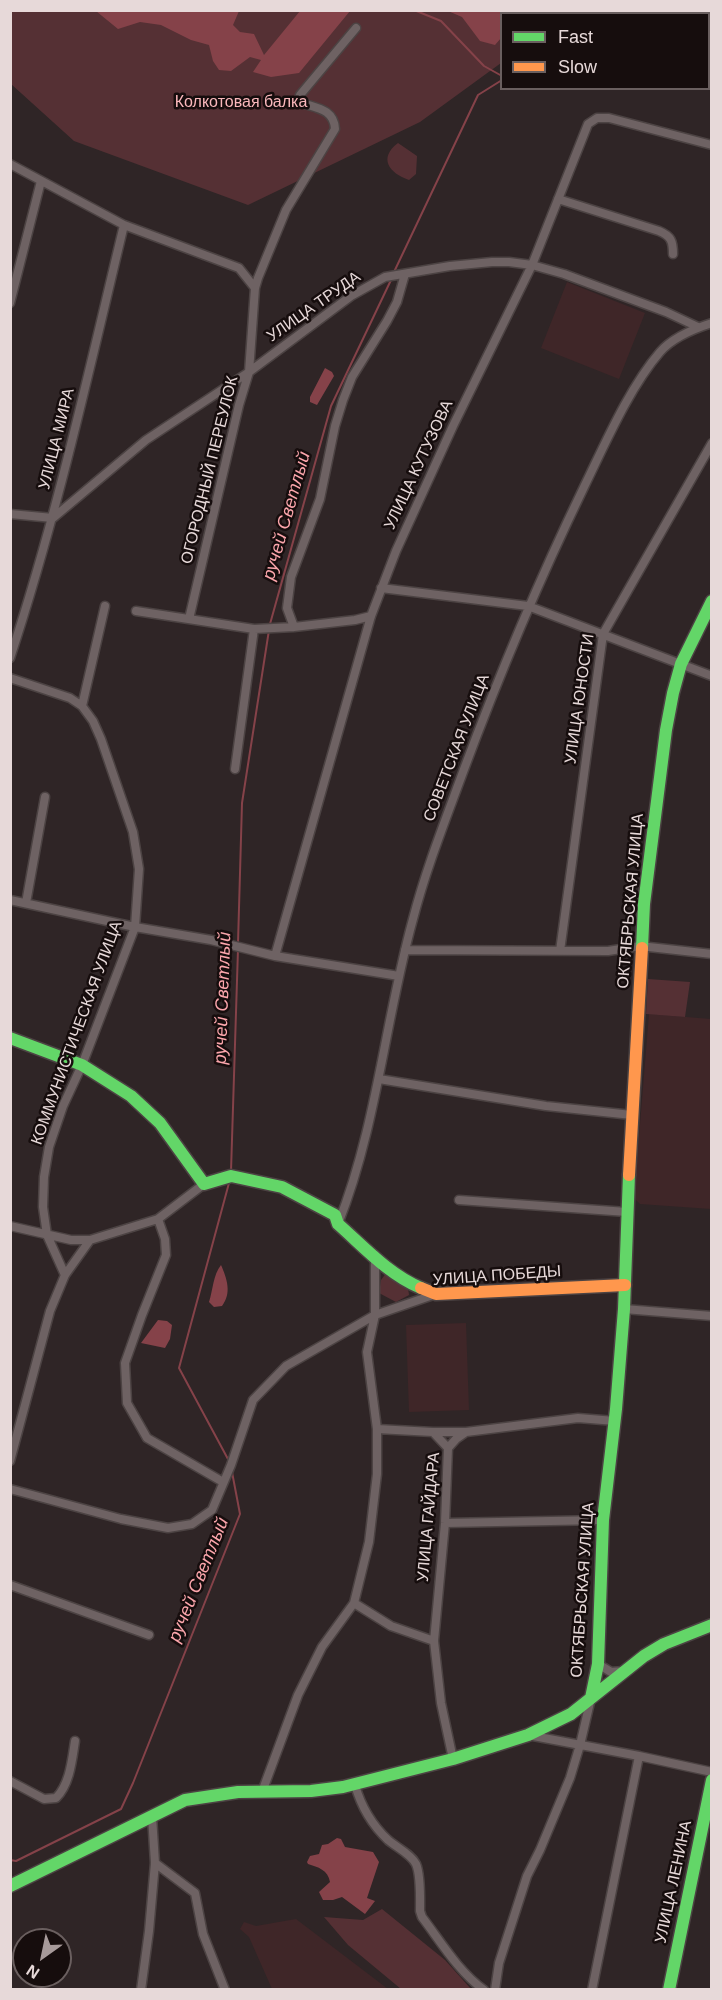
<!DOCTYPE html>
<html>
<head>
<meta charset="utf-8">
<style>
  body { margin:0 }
  #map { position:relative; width:722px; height:2000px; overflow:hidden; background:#2f2526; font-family:Helvetica,sans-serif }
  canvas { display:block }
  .frame { position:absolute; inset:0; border:12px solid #e7d9d9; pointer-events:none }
  .legend { position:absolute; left:500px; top:12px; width:210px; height:78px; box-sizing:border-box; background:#160d0d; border:2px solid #6a5f5f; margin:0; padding:8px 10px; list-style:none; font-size:18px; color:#e7d9d9 }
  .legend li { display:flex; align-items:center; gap:12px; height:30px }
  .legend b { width:30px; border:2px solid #6a5f5f }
  .north { position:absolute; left:12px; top:1928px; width:60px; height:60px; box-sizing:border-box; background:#160d0d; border:2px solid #6a5f5f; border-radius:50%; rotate:213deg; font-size:16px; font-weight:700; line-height:24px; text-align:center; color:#e7d9d9 }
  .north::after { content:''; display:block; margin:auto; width:21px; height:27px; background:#a79a9a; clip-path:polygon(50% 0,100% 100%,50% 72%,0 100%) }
</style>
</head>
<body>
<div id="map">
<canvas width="722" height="2000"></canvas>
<div class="frame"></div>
<ul class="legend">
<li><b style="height:8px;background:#63d668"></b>Fast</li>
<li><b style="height:8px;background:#ff974d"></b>Slow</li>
</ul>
<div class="north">N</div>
</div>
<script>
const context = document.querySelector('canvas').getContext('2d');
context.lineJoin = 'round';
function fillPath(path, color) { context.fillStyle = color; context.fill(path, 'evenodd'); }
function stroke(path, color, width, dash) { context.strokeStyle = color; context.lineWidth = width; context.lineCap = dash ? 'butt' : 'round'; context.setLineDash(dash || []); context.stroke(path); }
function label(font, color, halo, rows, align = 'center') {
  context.font = font + ' Helvetica,sans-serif'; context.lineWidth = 5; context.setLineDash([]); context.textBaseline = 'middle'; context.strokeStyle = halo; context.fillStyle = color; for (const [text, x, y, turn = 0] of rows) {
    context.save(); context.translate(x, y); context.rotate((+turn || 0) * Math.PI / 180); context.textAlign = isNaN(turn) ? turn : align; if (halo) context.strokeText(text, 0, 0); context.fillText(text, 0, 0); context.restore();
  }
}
fillPath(new Path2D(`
  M567,282L645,313L619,379L541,348Z
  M649,1014L711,1019V1209L640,1204L634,1198Z
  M466,1323L469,1410L409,1412L406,1325Z
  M296,1919L388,1989H272L249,1937L240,1929L244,1922L256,1926Z`), '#3f2628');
fillPath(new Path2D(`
  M11,11H566L563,14H502L501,63L420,122L248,205L74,141L11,84Z
  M398,143L417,156L416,174L409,180C389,173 378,158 398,143Z
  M648,979L690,982L685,1017L646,1014Z
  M387,1272C395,1278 409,1283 409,1295L396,1302L379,1293L381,1280Z
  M382,1909L445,1960L471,1989H401L348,1945L324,1917L363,1920Z`), '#553034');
fillPath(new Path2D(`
  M96,11H239L233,25L240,32L254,34L264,55L300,11H350L299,73L271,77L253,72L261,60L250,57L231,71L219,70L213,61L209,45L191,40L161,25L140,22L118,29Z
  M448,11L529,10V11L526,13L502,14L501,38L495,45L480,41L462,17Z
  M325,368L332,372L334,376L317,405L310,402V397Z
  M221,1265C227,1279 232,1293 222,1306L214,1307L209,1302C213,1290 213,1275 221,1265Z
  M158,1320L167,1321L172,1325L170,1339L165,1348L141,1343Z
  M337,1838L341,1839L345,1847L373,1852L379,1862L367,1898L375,1901L365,1914L342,1897L333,1900H323L319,1892L330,1882C328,1870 318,1867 308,1864L307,1862L310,1856L319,1854L322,1845L328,1844Z`), '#854249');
stroke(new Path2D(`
  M414,10L441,21L484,66L502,76
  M708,31H712
  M394,272L478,95L502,80
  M270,624L331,406L391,280
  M238,943L242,803L269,630
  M231,1171L238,949
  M229,1461L179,1368L229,1183
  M10,1860L16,1861L121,1809L133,1783L240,1514L232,1472`), '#854249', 2);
const street = new Path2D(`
  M10,164L124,225L239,268L255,288
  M558,199L659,231C671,236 673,241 673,254
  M10,303L41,181
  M10,514L53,518L146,440L249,372L351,296L385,277L450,266L492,262H509L532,265L564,274L666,312L698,327
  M381,588L528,606L712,676
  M136,611L254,629L294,627L355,620L371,616
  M189,619L239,405L249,372L255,288L258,278L286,210L335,129C334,109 316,108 302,103L300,95L356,28
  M294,627L287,608L291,577L320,499L335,426L343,400L352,377L387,321L397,302L405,274
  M10,658C57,516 89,370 124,225
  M10,678L70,698L82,706L93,721L101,739L133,832L139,869L135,927L82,1065L63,1106L49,1147L44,1177L43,1207L47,1235L65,1275
  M82,706L105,606
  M235,769L254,629
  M10,900L135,927L211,940L275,956L399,976
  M26,903L45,797
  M405,950L608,951L640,946L712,954
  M560,951L603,634L712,443
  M275,956L371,616L396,551L453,426L532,265L588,124L597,118H609L712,145
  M379,1079L546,1106L632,1115
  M459,1200L627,1212
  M158,1219L165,1239L166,1255L142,1315L125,1363L127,1403L147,1438L223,1482
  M338,1224C377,1126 385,1020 413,919C426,869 445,821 463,772C499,675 539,580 584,487C605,444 629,388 660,352C673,337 693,329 712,323
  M10,1226L71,1240H90
  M624,1309L712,1316
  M377,1429L433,1432L448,1448
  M433,1432H466
  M10,1461L50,1311L65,1275L90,1240L158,1219L204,1184
  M10,1489L121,1519L168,1528L192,1524L212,1510L231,1465L253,1400L286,1366L375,1315L436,1294
  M445,1523L603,1520
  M10,1585L149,1635
  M354,1603L391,1626L434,1641
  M598,1664L611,1672L624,1671
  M528,1735L639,1756L712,1772
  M453,1759L441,1703L434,1641L445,1523L448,1448L456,1439L466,1432L578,1418L615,1421
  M10,1781L44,1799L56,1798C70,1784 72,1760 75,1741
  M355,1785C361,1806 372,1825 388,1840C396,1847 411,1854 416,1864C421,1875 420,1899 420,1911L422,1917C441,1942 458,1971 484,1990
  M262,1792L298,1695L322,1647L354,1603L369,1542L377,1474V1429L367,1352L375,1315V1255
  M155,1863L195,1893L203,1934L225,1990
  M141,1990L149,1931L155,1863L152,1816
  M495,1990L499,1963L527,1876L540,1850L570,1778L580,1745L591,1698
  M592,1990L639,1756`);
const fast = new Path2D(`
  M642,948L644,904L666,730L673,693L681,664L712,601
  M10,1038L82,1065L131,1096L160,1123L204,1184L231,1176L282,1187L335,1215L338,1224C363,1246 389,1275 421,1288
  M591,1698L598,1664L603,1520L616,1409L624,1309L629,1175
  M10,1886L185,1800L238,1792L311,1791L343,1787L453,1759L528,1735L571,1714L644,1656L664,1644L712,1625
  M669,1990L712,1780`);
const slow = new Path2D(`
  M629,1175L642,948
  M421,1288L436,1294L625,1285`);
stroke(street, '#4c4343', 11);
stroke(fast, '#4c4343', 15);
stroke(slow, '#4c4343', 15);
stroke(street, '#6e6263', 8);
stroke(fast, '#63d668', 12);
stroke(slow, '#ff974d', 12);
label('16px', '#fab8bc', '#160d0d', [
  ["Колкотовая балка",241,103]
]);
label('16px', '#e7d9d9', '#160d0d', [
  ["УЛИЦА ТРУДА",314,307,-35],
  ["УЛИЦА МИРА",57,439,-76],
  ["УЛИЦА КУТУЗОВА",419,465,-65],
  ["ОГОРОДНЫЙ ПЕРЕУЛОК",210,470,-76],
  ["УЛИЦА ЮНОСТИ",580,699,-82],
  ["СОВЕТСКАЯ УЛИЦА",457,748,-69],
  ["ОКТЯБРЬСКАЯ УЛИЦА",631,901,-85],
  ["КОММУНИСТИЧЕСКАЯ УЛИЦА",77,1033,-70],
  ["УЛИЦА ПОБЕДЫ",497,1276,-4],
  ["УЛИЦА ГАЙДАРА",429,1517,-85],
  ["ОКТЯБРЬСКАЯ УЛИЦА",583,1590,-86],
  ["УЛИЦА ЛЕНИНА",674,1882,-78]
]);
label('italic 18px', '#fca6ac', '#160d0d', [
  ["ручей Светлый",287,516,-74],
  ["ручей Светлый",223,998,-88],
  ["ручей Светлый",199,1580,-68]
]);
</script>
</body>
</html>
